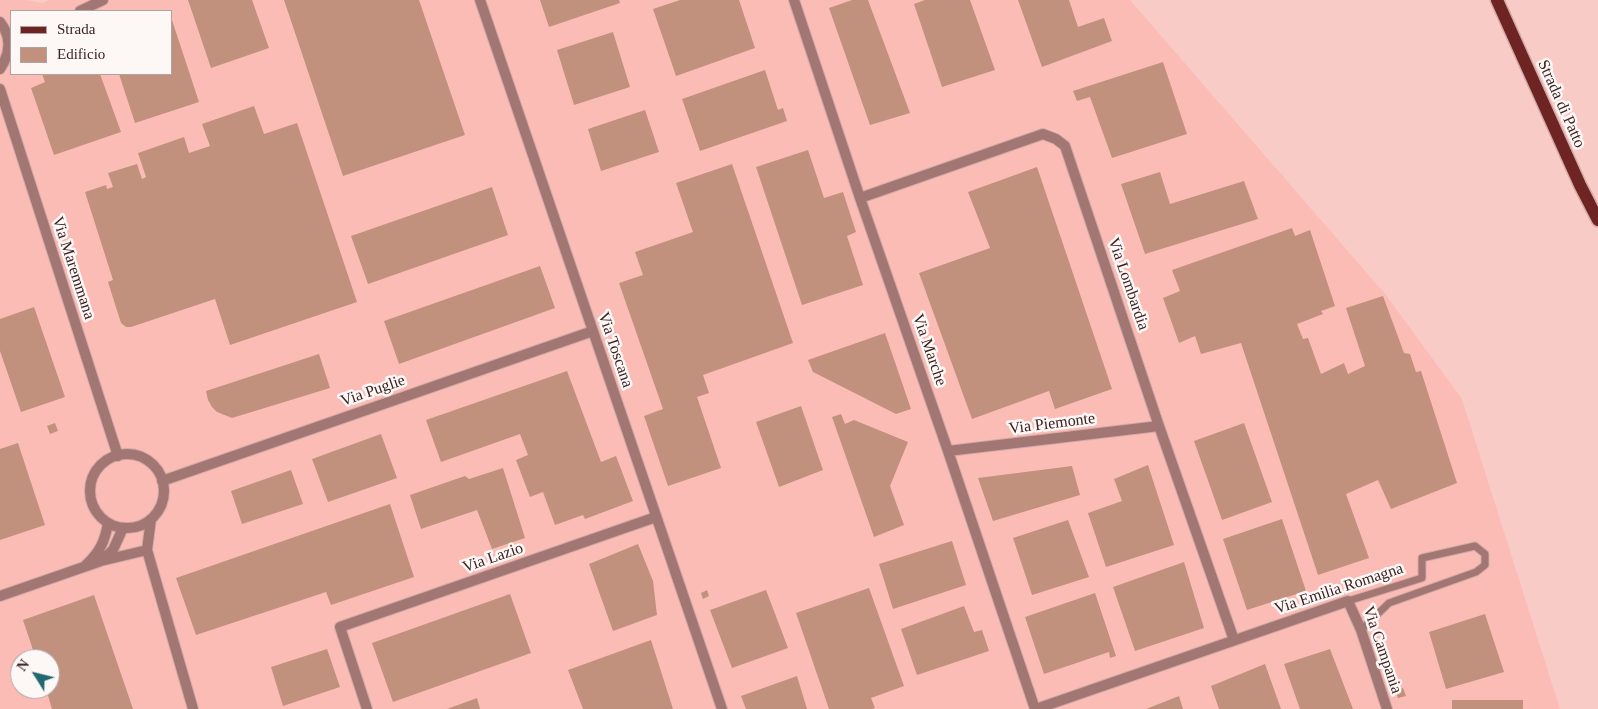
<!DOCTYPE html>
<html>
<head>
<meta charset="utf-8">
<style>
  body { margin:0 }
  #map { position:relative; width:1598px; height:709px; overflow:hidden; background:#f8cbc7; font-family:"Times New Roman",serif }
  canvas { display:block }
  .legend { position:absolute; left:10px; top:10px; width:162px; height:65px; box-sizing:border-box; background:#fdf7f6; border:1px solid #afa3a1; margin:0; padding:6px 9px; list-style:none; font-size:15px; color:#392422 }
  .legend li { display:flex; align-items:center; gap:10px; height:25px }
  .legend b { width:25px; border:1px solid #afa3a1 }
  .north { position:absolute; left:10px; top:649px; width:50px; height:50px; box-sizing:border-box; background:#fdf7f6; border:1px solid #afa3a1; border-radius:50%; rotate:306deg; font-size:14px; font-weight:700; line-height:20px; text-align:center; color:#392422 }
  .north::after { content:''; display:block; margin:auto; width:18px; height:22px; background:#1f6a71; clip-path:polygon(50% 0,100% 100%,50% 72%,0 100%) }
</style>
</head>
<body>
<div id="map">
<canvas width="1598" height="709"></canvas>
<ul class="legend">
<li><b style="height:6px;background:#6d2423"></b>Strada</li>
<li><b style="height:14px;background:#c1917d"></b>Edificio</li>
</ul>
<div class="north">N</div>
</div>
<script>
const context = document.querySelector('canvas').getContext('2d');
context.lineJoin = 'round';
function fillPath(path, color) { context.fillStyle = color; context.fill(path, 'evenodd'); }
function stroke(path, color, width, dash) { context.strokeStyle = color; context.lineWidth = width; context.lineCap = dash ? 'butt' : 'round'; context.setLineDash(dash || []); context.stroke(path); }
function label(font, color, halo, rows, align = 'center') {
  context.font = font + ' "Times New Roman",serif'; context.lineWidth = 5; context.setLineDash([]); context.textBaseline = 'middle'; context.strokeStyle = halo; context.fillStyle = color; for (const [text, x, y, turn = 0] of rows) {
    context.save(); context.translate(x, y); context.rotate((+turn || 0) * Math.PI / 180); context.textAlign = isNaN(turn) ? turn : align; if (halo) context.strokeText(text, 0, 0); context.fillText(text, 0, 0); context.restore();
  }
}
fillPath(new Path2D(`
  M0,0H25L43,3L49,0H1130L1386,295L1462,399L1560,709H0ZM11,11H171V74H11ZM20,659H50V689H20Z`), '#fcbcb6');
fillPath(new Path2D(`
  M188,0H252L269,48L211,68Z
  M284,0H419L465,135L343,176Z
  M540,0H619L620,3L549,27Z
  M680,0H739L755,48L676,76L653,9Z
  M852,0H868L910,113L870,125L829,8Z
  M925,0H970L995,70L942,87L914,4Z
  M1018,0H1069L1078,27L1104,18L1112,41L1042,67Z
  M171,17L199,102L135,123L119,74H171Z
  M613,32L630,87L574,105L557,50Z
  M1163,62L1187,134L1112,158L1090,97L1077,101L1073,91Z
  M765,70L778,110L783,108L787,121L700,151L682,99Z
  M42,74H100L121,132L54,155L31,88L45,82Z
  M254,106L264,134L297,123L357,302L230,345L215,299L131,327H126L121,323L108,282L113,280L85,192L106,185L107,189L113,187L108,173L137,164L142,179L146,177L138,153L184,137L189,153L210,146L202,124Z
  M645,110L659,152L601,171L588,129Z
  M808,150L824,198L843,192L856,232L847,236L863,285L802,305L756,167Z
  M732,164L793,343L703,375L709,393L697,397L721,468L668,486L644,416L663,409L619,283L643,275L635,252L693,232L676,183Z
  M1037,167L1112,389L1055,409L1049,391L972,419L919,273L990,248L968,192Z
  M1160,172L1170,204L1244,181L1258,219L1145,254L1121,184Z
  M492,187L508,235L368,284L351,236Z
  M1292,228L1295,236L1310,230L1335,306L1321,311L1323,314L1297,324L1303,339L1308,338L1321,374L1344,363L1348,374L1365,366L1346,308L1383,296L1404,353L1410,354L1416,372L1421,371L1457,483L1391,509L1378,480L1346,494L1369,558L1318,575L1241,343L1201,354L1195,336L1179,343L1163,298L1180,291L1172,270Z
  M540,266L555,308L399,364L384,321Z
  M34,307L65,397L21,412L0,351V319Z
  M885,333L911,409L896,414L813,372L808,360Z
  M319,354L330,388L232,418L217,412L212,407L208,400L206,391Z
  M567,371L601,462L616,456L633,501L585,519L583,515L555,525L543,492L530,497L516,460L528,455L520,434L441,462L426,420Z
  M801,406L823,470L779,487L756,422Z
  M841,414L845,424L854,420L908,442L890,486L904,525L874,537L832,417Z
  M55,423L58,431L50,434L47,426Z
  M1244,423L1272,502L1222,520L1194,441Z
  M381,434L397,478L328,502L312,459Z
  M18,443L45,525L0,540V449Z
  M1148,465L1174,545L1106,567L1088,513L1122,501L1114,479Z
  M1072,466L1080,495L993,521L978,478Z
  M503,468L525,538L492,549L477,510L421,529L410,495L465,476L469,479Z
  M291,470L303,504L242,524L231,491Z
  M390,504L414,577L331,605L326,592L196,635L176,578Z
  M1282,519L1306,591L1247,610L1223,539Z
  M1068,520L1089,577L1032,595L1013,538Z
  M952,541L966,585L893,609L879,564Z
  M638,544L653,581L657,615L613,631L589,564Z
  M1184,562L1204,628L1135,651L1113,587Z
  M869,588L904,686L871,698L875,708L872,709H829L796,613Z
  M707,590L709,596L703,599L701,593Z
  M766,590L788,648L732,668L710,610Z
  M1095,593L1116,656L1110,658L1109,652L1044,674L1025,617Z
  M510,594L531,653L393,702L372,643Z
  M94,595L133,709H52L46,689H50V659H36L23,620Z
  M964,606L974,632L982,630L989,651L917,675L901,629Z
  M1485,614L1504,672L1446,689L1429,632Z
  M651,640L673,709H583L568,670Z
  M327,649L340,687L283,706L271,667Z
  M1330,649L1353,709H1300L1284,664Z
  M1265,664L1281,709H1219L1211,686Z
  M797,676L807,709H746L741,696Z
  M1403,688L1406,696L1398,698L1395,690Z
  M1179,696L1183,709H1146Z
  M477,698L480,709H447Z
  M1452,700H1523V709H1452Z`), '#c1917d');
const lane = new Path2D(`
  M1348,601L1422,578V558L1475,546L1485,554V565L1476,572L1389,603L1361,630`);
const street = new Path2D(`
  M480,0L722,709
  M794,0L860,198L948,451L1035,709
  M80,11L103,0
  M0,22C12,37 10,54 0,69
  M0,89L118,456
  M860,198L1043,134L1056,139L1065,146L1159,426L1234,640
  M948,451L1159,426
  M90 491a37 37 0 1 1 74 0a37 37 0 1 1-74 0Z
  M162,481L593,331
  M151,519L147,550L193,709
  M102,560L113,550L123,528
  M86,565C100,552 105,541 108,523
  M0,596L101,561L147,550
  M367,709L340,627L656,517
  M1036,709L1348,601L1361,630L1387,709`);
const primary = new Path2D(`
  M1497,0L1580,185L1598,220`);
stroke(lane, '#d2aaa6', 9);
stroke(street, '#d2aaa6', 12);
stroke(primary, '#d2aaa6', 15);
stroke(lane, '#a27773', 7);
stroke(street, '#a27773', 10);
stroke(primary, '#6d2423', 12);
label('16px', '#392422', '#fdf7f6', [
  ["Strada di Patto",1561,104,66],
  ["Via Maremmana",73,268,72],
  ["Via Lombardia",1128,284,71],
  ["Via Toscana",615,350,71],
  ["Via Marche",929,350,71],
  ["Via Puglie",373,391,-19],
  ["Via Piemonte",1052,424,-7],
  ["Via Lazio",493,558,-19],
  ["Via Emilia Romagna",1339,589,-18],
  ["Via Campania",1382,650,71]
]);
</script>
</body>
</html>
